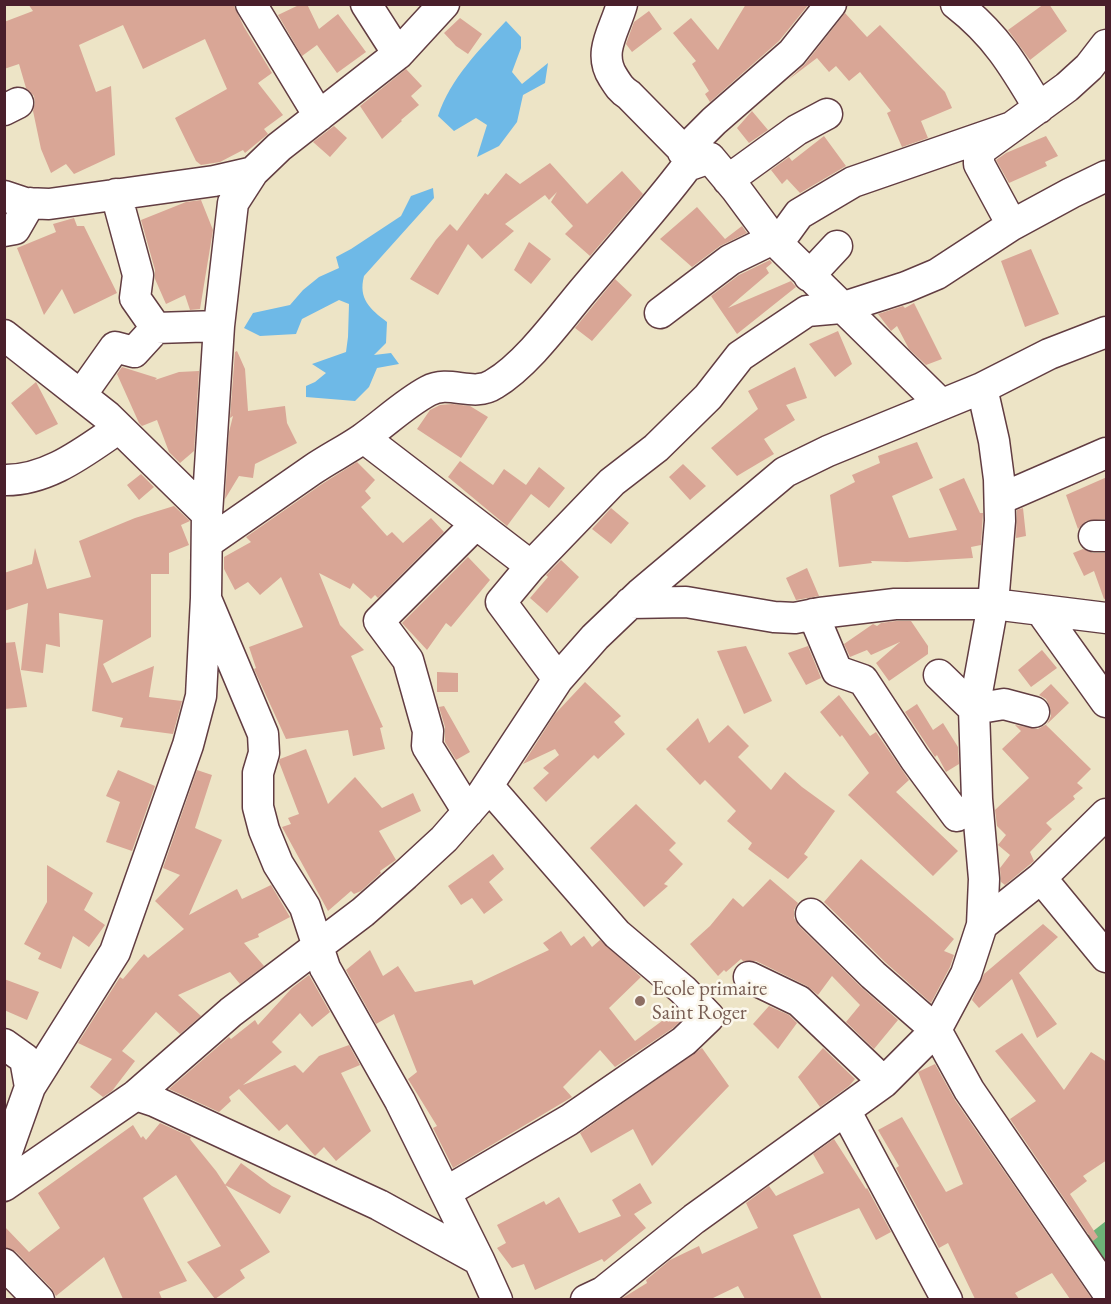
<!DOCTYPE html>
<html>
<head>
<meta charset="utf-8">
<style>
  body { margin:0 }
  #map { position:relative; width:1111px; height:1304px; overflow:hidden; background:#ede4c6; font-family:"EB Garamond",serif }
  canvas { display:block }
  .frame { position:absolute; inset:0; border:6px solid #4a1f2b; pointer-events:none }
</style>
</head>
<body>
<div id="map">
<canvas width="1111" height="1304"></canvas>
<div class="frame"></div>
</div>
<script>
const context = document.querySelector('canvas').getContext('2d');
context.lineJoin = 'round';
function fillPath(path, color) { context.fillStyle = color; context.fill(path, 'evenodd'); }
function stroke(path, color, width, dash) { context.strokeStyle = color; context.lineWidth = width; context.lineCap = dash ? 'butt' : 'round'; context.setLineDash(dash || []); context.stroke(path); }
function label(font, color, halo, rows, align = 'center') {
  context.font = font + ' "EB Garamond",serif'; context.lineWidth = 5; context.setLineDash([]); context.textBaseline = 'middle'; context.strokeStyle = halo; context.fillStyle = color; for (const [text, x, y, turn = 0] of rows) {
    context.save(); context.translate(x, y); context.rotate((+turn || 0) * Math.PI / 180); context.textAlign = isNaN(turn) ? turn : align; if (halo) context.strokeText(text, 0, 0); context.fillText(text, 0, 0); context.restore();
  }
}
fillPath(new Path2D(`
  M1106,1221V1276L1083,1239Z`), '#6db378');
fillPath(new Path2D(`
  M506,21L521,37V48L512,72L522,84L548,63L545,83L523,95L517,122L499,146L477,157L487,125L476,118L454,131L438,116C450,79 480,49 506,21Z
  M433,188L434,198L364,276C358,299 370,309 387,322L386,343L374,355L391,353L399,364L377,368L369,387L355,401L306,397V386L315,382L326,373L312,364L346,352L348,337L349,304L339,300L302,319L296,334L260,336L244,328L253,313L290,305L303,290L319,277L339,268L336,257L351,249L401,216L411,196Z`), '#6eb9e7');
fillPath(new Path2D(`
  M28,4H233L244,27L272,73L258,83L283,115L264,129L268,134L245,153L243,150L220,162L201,165L196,161L175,118L227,89L205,39L143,69L123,25L79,45L96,92L111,86L115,155L74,174L66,164L51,173L41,149L33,111L35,103L34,96L26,88L19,64L4,69V22L33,11Z
  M301,4H307L319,29L338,14L366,52L337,73L317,45L302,56L278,15Z
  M746,4H809L779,41L710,102L705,94L709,91L692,64L696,61L673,33L691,18L718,50Z
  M1044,4H1049L1067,31L1030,60L1008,30Z
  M649,11L662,29L632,52L626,44L634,22Z
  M845,13L867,37L880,25L945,92L952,108L921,121L928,138L902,147L887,113L891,111L860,72L849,81L836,66L829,72L817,58L788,80L805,64Z
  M460,18L482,34L468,54L456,46L444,33Z
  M406,69L422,86L411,96L419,105L401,120L402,121L382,139L360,106Z
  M752,111L768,130L749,143L737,128Z
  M334,126L347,138L330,157L313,142Z
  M824,136L846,166L800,193L787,179L782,184L771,170L789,157L792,161Z
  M1046,136L1058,156L1045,162L1047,166L1009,183L996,160L1006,153Z
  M550,163L587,204L622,171L643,194L590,256L565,234L573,226L551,202L557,192L549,200L545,195L505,224L514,231L482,259L468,244L438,295L410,279L436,240L450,224L458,232L457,231L485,193L488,195L506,173L520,184Z
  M201,200L213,230L200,309L190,310L185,295L166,304L155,279V270L141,220L186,202Z
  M697,207L725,239L742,226L747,233L720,246L692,267L660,239Z
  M74,218L77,226H84L117,293L74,314L62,289L44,315L17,248L56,232L53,224Z
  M529,242L551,259L531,284L514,270Z
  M1031,249L1059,314L1025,327L1001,261Z
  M770,260L772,263L766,268L769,273L728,308L791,281L796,287L737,334L711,296L739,275Z
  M615,279L632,295L592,341L575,328Z
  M914,303L942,359L926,365L909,349L897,326L891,331L878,314L903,306L905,308Z
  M838,331L852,364L835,377L809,344Z
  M237,351L245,369L248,411L285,406L287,423L297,443L255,464L253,478L239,476L225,499L229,432L233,416L230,418L235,352Z
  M122,367L157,378L155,380L179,372L199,371L194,451L180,463L169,452L157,420L142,426L139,423L117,374Z
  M795,367L807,398L786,405L795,420L764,439L774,454L737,476L711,448L758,409L748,391Z
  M36,382L58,424L36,435L11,403Z
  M452,404L470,406L488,417L461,458L417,429L430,410L440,405Z
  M917,442L933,478L892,496L909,538L957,530L939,489L964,478L980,513H983L981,545L971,547L973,558L907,562L871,561L872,563L839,567L830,495L855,482L852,475L880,463L878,456Z
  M460,461L493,485L504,469L526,485L539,467L565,488L549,508L531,494L507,526L448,477Z
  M357,462L375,480L365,491L371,498L361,507L387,536L392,532L403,543L431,518L444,532L378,598L375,595L371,599L353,583L350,589L319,573L340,625L364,650L351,656L383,727L380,728L385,749L353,756L348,730L286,739L254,669L256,668L249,647L303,627L281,577L260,595L248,582L235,590L224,569V557L251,542L246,537L322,484Z
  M683,464L706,486L690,500L669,477Z
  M141,474L154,487L139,500L127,485Z
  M1107,477V519L1086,521L1078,529L1066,495Z
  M174,506L190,521L181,525L189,545L169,553V574H151V637L103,664L112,683L154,666L149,697L182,701L173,734L120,727L123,718L92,711L103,620L59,613L60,647L46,644L43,673L21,670L28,603L4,611V573L32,564L35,548L47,589L91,577L79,541L135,518Z
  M611,508L629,523L611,544L592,529Z
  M1023,508L1026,536L1016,538L1017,510Z
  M1083,549L1093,553H1107V598L1104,599L1094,571L1084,576L1073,553Z
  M468,557L490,580L451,627L446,623L427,650L402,623Z
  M561,560L579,577L547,613L530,598L548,577L546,575Z
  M807,568L819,596L796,600L786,578Z
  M896,621H911L928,646V654L889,681L876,663L900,642L871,655L867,650L850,657L844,644L873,624L877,626L881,623Z
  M15,642L27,707L4,709V643Z
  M746,646L772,701L744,714L717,651Z
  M808,646L821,678L806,685L788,653Z
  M1042,650L1057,668L1031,687L1018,670Z
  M437,672L458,673V692H437Z
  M585,682L621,716L614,722L625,734L598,759L594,755L546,802L533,788L549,773L543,768L559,755L555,749L523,764L555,714Z
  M1051,684L1069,703L1046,725L1091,769L1077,783L1083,788L1073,796L1075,799L1046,823L1052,829L1030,852L1034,861L1005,885L1001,882L1000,868L1010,855L998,845L1006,835L997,826L995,810L1029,778L1002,749L1021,731L1015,725L1038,729L1047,724L1051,716L1050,707L1046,699L1039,695Z
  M839,695L870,736L876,732L909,780L896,792L958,851L933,876L848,795L869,773L842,735L840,737L820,712Z
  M917,704L933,730L943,723L958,747L959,764L946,772L937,755L935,757L905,712Z
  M444,706L470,752L456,760L445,742V727L439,707Z
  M698,718L709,743L728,725L749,746L738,757L771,790L785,772L802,787L835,811L804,854L808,857L788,879L748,849L752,843L727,821L736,811L705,780L700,785L666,749Z
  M306,749L328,804L355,777L382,808L413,793L421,811L379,831L396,860L380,871L381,873L361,891L354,894L351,891L328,911L282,827L291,824L288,818L299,814L279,762L280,759Z
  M118,770L155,786L132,851L106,842L120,802L106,796Z
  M197,770L212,775L195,828L222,840L189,915L237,889L242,899L271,885L290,917L258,934L259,937L244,943L264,966L240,984L230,972L178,995L201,1016L180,1034L156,1012L122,1051L135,1061L112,1091L103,1097L90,1087L112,1059L78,1043L120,977L123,979L144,954L148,958L184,929L155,901L180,875L163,868Z
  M636,804L676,843L669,850L683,864L664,884L668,886L644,907L590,848Z
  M493,854L504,869L489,882L503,900L484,914L472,898L461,905L448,886Z
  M861,859L954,939L944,951L954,955L950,967L931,1003L885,962L824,902Z
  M47,865L93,893L84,910L105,925L89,947L73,936L61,969L38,959L41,953L24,944L47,902Z
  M770,879L798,903L794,910V918L799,926L861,987L898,1020L874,1049L846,1022L860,1005L832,976L818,995L807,986L756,961H743L741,959L726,972L724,970L718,976L690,944L710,926L733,898L743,907Z
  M1043,924L1058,937L1019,973L1057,1024L1037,1038L1012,979L979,1008L972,1000L984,974Z
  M561,931L571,946L584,936L592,947L600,940L641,977L609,1008L635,1041L678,1009L685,1017L673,1028L615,1067L600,1050L563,1087L572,1097L453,1168L433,1128L437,1126L408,1079L417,1072L394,1014L376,1024L346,970L370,950L383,976L398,966L415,992L472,980L474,985L549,950L543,943Z
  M309,975L330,1012L312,1027L300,1013L272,1042L282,1052L243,1085L295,1065L303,1073L319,1056L349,1045L360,1065L341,1073L371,1131L336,1161L324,1147L315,1156L287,1124L279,1131L239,1089L229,1097L231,1101L219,1112L169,1089L229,1037L231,1039L255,1020L258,1025L292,988Z
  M4,979L39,992L27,1020L4,1010Z
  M769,1006L789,1015L797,1023L778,1049L753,1024Z
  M1022,1033L1064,1090L1091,1052L1107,1062V1160L1083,1176L1087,1181L1070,1194L1098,1237L1093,1241L1010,1119L1036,1101L995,1051Z
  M702,1048L729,1086L652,1166L633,1129L591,1153L580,1133Z
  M823,1048L855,1079L849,1086L820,1107L798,1077Z
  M935,1064L955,1100L1092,1299H1070L1052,1273L1015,1293L1019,1299H975L948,1243L939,1248L896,1168L899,1166L878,1130L902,1117L946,1192L963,1184L918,1072Z
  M160,1123L191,1137L190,1139L216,1171L270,1252L240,1270L245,1278L215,1299L187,1262L221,1246L176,1175L143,1198L187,1281L159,1292L162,1299H123L104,1257L56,1296L51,1288L16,1252L4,1247V1226L29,1252L60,1228L38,1193L133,1125L141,1138L143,1136L146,1140Z
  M834,1139L866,1189L867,1188L891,1232L876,1240L859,1208L793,1235L822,1299H745L738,1286L711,1299H621L647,1283L646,1280L670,1260L699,1246L702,1254L758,1228L746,1203L769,1186L776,1196L824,1173L813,1154Z
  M241,1163L272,1186L291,1196L280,1214L225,1185Z
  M640,1183L652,1203L634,1214L646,1228L604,1262L602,1259L535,1290L524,1264L512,1268L497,1248L506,1243L497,1225L544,1201L546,1205L559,1197L579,1233L621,1216L612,1200Z`), '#d9a696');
const street = new Path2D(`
  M251,4L319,116
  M366,4L398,54
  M622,4C615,30 597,52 613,77C618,85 621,90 629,95L692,159L710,158L736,189L773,239L941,404
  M956,4C996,35 1014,66 1039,108
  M4,110L18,103
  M683,152L714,121L792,53L831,4
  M728,180L797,130L827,114
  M116,194L138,275L135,298L156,328L219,326
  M4,196L25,203L49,204L214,181L253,172
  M1012,225L979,164V151L1067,87L1089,67L1106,45
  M4,231L15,229L30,203
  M778,243L799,214L853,182L1012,127
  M809,276L837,246
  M660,313L730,260L773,239
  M4,335L107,416L207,514
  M81,395L115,347L134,352L156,328
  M364,438L531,566
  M4,480C48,481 85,451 119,428
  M1000,499L1106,453
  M1094,536H1106
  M207,543C242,519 277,494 312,470C328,459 346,450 362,439C385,423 404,404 428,391C450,379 473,398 494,384C526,365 558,321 582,292C617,250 654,210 687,166L710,158
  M207,601L263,734L264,753L258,773V807L264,830L278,864L305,907L325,968L400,1101L479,1260L497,1300
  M630,603L686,602L774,617L795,618L820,613L895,604H993L1106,618
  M1041,611L1106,702
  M813,614L837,671L863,680L915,759L957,816
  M939,675L974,709L1004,704L1034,712
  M558,679L501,602L531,566L612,482L656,448L708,397L740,356L807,311L841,308L906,287L937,274L1012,225L1071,193L1106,176
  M468,812L427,746L428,731L408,660L379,621L476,524
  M1041,878L1106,814
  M811,914L873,975L936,1030L969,1090L1106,1290
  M982,925L1041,878L1106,957
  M749,977L799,1001L884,1082
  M4,1044L25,1059L30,1087
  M136,1095L154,1101L379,1205L479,1260
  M845,1110L947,1300
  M4,1160L30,1087L115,952L188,745L201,696L206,598L207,514L219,326L233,203L253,172L279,147L398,54L444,4
  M4,1186L136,1095L231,1012L363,912L405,875L444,839L479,799L558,679L595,637L640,594L785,472L828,451L982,388L1049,354L1106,332
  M446,1192L569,1120L684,1041L709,1017L683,990L617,934L489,787
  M4,1264L39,1300
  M586,1300L603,1292L694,1219L884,1082L936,1030L966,974L982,925L984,879L977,799L974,709L993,604L1000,521L999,479L994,441L982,388`);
stroke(street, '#623d42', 33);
stroke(street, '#fff', 30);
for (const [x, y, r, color] of [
  [640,1001,6,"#8d6e63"]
]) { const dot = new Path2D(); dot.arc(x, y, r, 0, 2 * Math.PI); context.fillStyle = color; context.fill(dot); stroke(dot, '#fbf7ec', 2); }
label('21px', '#785e54', '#fbf7ec', [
  ["Ecole primaire",652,989],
  ["Saint Roger",652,1013]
], 'left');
</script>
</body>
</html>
